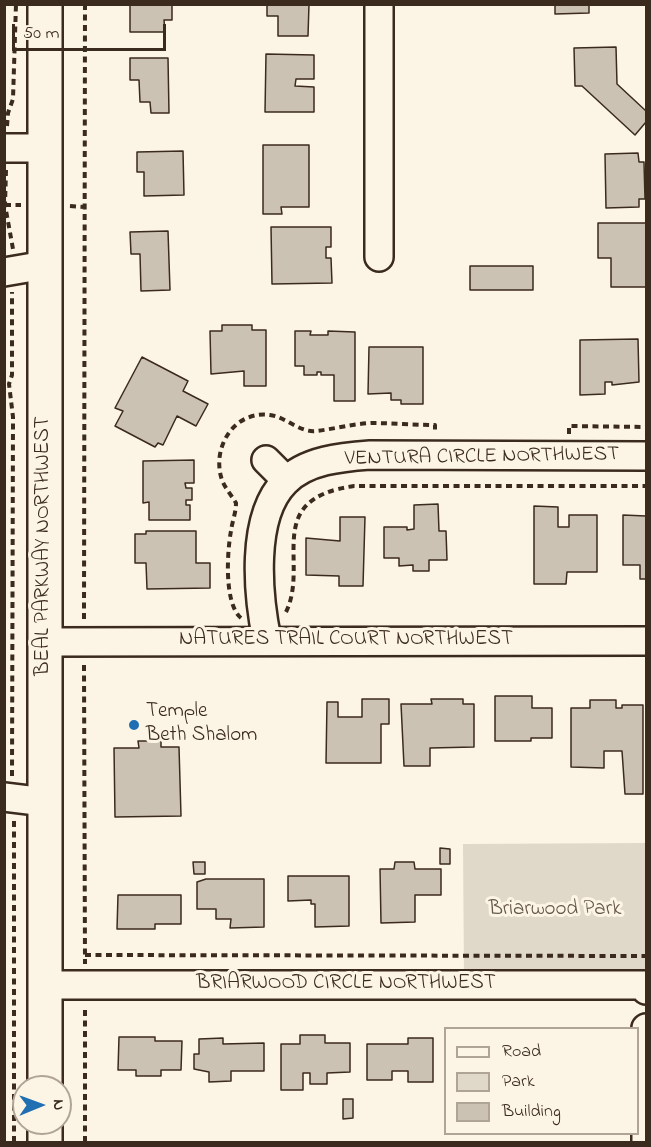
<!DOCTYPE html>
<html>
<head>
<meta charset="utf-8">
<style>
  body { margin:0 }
  #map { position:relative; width:651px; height:1147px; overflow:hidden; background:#fcf5e5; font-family:"Indie Flower",sans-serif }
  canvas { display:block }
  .frame { position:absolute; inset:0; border:6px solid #3b2a1e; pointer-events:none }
  .legend { position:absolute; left:444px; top:1027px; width:195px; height:108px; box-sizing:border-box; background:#fcf5e5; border:2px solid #afa495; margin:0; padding:8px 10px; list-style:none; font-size:18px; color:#3b2a1e }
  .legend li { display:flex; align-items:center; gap:12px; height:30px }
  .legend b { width:30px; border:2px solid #afa495 }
  .north { position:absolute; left:12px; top:1075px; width:60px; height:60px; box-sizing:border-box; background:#fcf5e5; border:2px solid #afa495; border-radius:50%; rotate:89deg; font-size:16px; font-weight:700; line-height:24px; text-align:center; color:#3b2a1e }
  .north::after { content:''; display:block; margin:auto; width:21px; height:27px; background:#1f6fb2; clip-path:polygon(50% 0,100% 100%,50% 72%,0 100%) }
  .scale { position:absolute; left:12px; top:24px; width:154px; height:27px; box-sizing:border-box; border:3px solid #3b2a1e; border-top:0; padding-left:8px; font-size:18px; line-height:21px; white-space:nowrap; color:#3b2a1e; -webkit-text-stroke:4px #fcf5e5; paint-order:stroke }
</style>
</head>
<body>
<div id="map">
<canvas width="651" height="1147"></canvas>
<div class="frame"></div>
<ul class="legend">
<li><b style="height:8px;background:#fcf5e5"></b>Road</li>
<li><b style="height:16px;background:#e0d8c8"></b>Park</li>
<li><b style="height:16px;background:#ccc2b3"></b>Building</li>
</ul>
<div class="north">N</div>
<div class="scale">50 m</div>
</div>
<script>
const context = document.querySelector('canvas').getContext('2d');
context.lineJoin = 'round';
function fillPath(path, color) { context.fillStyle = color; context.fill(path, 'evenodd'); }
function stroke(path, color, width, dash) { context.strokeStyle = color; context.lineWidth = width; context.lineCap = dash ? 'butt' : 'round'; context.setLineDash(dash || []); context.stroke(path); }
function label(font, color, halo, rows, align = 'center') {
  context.font = font + ' "Indie Flower",sans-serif'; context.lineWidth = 6; context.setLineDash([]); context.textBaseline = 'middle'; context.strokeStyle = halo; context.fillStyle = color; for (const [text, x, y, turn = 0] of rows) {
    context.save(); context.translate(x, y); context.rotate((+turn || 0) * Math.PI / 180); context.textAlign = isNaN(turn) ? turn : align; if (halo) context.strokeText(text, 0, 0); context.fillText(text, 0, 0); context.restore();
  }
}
fillPath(new Path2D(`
  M646,843V978H464L463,844Z`), '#e0d8c8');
const building = new Path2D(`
  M130,4H172V20H164L165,32H130Z
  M267,4H309L308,36H278V16H267Z
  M555,4H589V13L555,14Z
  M616,47L617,84L646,111V122L635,135L582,86H575L574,48Z
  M266,54L314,55V79H296L295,86L314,87V112H265Z
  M130,58H168L169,113H151L150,102H140L139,80H130Z
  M263,145H309V207H281L282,214H263Z
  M183,151L184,195L144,196V172H137V152Z
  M638,153L639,162H644L645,199H639V207L606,208L605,154Z
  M598,223H646V287H611V258H598Z
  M271,227H331V247H326V258H331L332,283L272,284Z
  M168,231L170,290L141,291L140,254H131L130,232Z
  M470,266H533V290H470Z
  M222,325H252V330H266V386H244V371L211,374L210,331H222Z
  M295,331H311L310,335H328V331L355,332V401H334V375H321V372H317V375H304V366H295Z
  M638,339L639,382L612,385V382H605V394L580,395V340Z
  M369,347H423V404H401V400H391V393L368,394Z
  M142,357L188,381L183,391L208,404L196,426L177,416L163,445L158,443L155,447L115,426L123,411L115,408Z
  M194,460V483H185L186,488H192V500H186V505H190V520H149V502L143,503V461Z
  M438,504L439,531H446L447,560H429V571H413V565L399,566V558H384V527H407V530L414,529V505Z
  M534,506L558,507V527H569V515H597V572H567L566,584H534Z
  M623,515L646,516V579H640V565H623Z
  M340,517H365L363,586H339V576L306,575V538L340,541Z
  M146,531H196V563H210V588L147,589L146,563H135V534H146Z
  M495,696H532V708H552V738H531V741H495Z
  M362,699H389V724H381V763H326L327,702H338V717H362Z
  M431,699H463V704H474V747L430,748V766H404L401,704H432Z
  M590,700H616V708H622V705H643V794H625L622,751H604V768L571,767V708H590Z
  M138,741H161V747H179L181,816L115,817L114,748H139Z
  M440,848L450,849V864H440Z
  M193,862H205V874H194Z
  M395,862H414L415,869H441V895H415V922L381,923L380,869H394Z
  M288,876H349V926L315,927V904H311V900L288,901Z
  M206,879H264V927L230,928L231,919H216V909H197V882Z
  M118,895H181V924H155V929H117Z
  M300,1035H325V1043H350V1072L327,1073V1084H310V1073H303V1090H281V1044H300Z
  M119,1037H155V1041H182L181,1070H161V1076H136V1070H118Z
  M223,1038V1044L264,1043V1071H231V1081L209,1082V1072L194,1069V1054H199V1039Z
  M408,1038H433V1082H408V1071H392V1080H367V1044H408Z
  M343,1099H353V1118L343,1119Z`);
fillPath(building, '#ccc2b3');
stroke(building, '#3b2a1e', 1.5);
const minor = new Path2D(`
  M379,4V257
  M4,148H45
  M4,272L45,265
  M266,460L286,480
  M267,640C258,596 250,517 285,482C306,460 342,457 370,455L646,456
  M45,642L646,641
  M4,797L45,802
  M45,985H646V990
  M646,1142V1028`);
const major = new Path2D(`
  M45,1087V4
  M45,1142V1123`);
stroke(minor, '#3b2a1e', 32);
stroke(major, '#3b2a1e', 38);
stroke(new Path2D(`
  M7,126L8,113L13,99L16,4
  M6,170L5,205L13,249
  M5,205H21
  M70,206L85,207
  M569,434V426L646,427
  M286,612C310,563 261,499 354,486H646
  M241,618C224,604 227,552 231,531C232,522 236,513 236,503C232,496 225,488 222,480C211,448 234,410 270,415C286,417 300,433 316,431C334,429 352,424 371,423C392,423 414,425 435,425V434
  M84,619L85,4
  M84,665L85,964
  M12,776L13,417L9,384L12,375V292
  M85,955L646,956
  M14,1142V819
  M85,1142V1007`), '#3b2a1e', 4, [6, 4.5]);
stroke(minor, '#fcf5e5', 27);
stroke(major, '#fcf5e5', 33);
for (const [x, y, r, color] of [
  [134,725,6,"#1f6fb2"]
]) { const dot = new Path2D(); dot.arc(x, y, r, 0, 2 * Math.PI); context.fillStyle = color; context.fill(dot); stroke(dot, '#fcf5e5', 2); }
label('21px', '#3b2a1e', '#fcf5e5', [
  ["VENTURA CIRCLE NORTHWEST",482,458,-1],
  ["BEAL PARKWAY NORTHWEST",45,546,-90],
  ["NATURES TRAIL COURT NORTHWEST",346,641],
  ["BRIARWOOD CIRCLE NORTHWEST",346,985]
]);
label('21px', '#3b2a1e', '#fcf5e5', [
  ["Temple",146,713],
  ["Beth Shalom",146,737]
], 'left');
label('21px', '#645648', '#fcf5e5', [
  ["Briarwood Park",555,911]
]);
</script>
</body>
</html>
